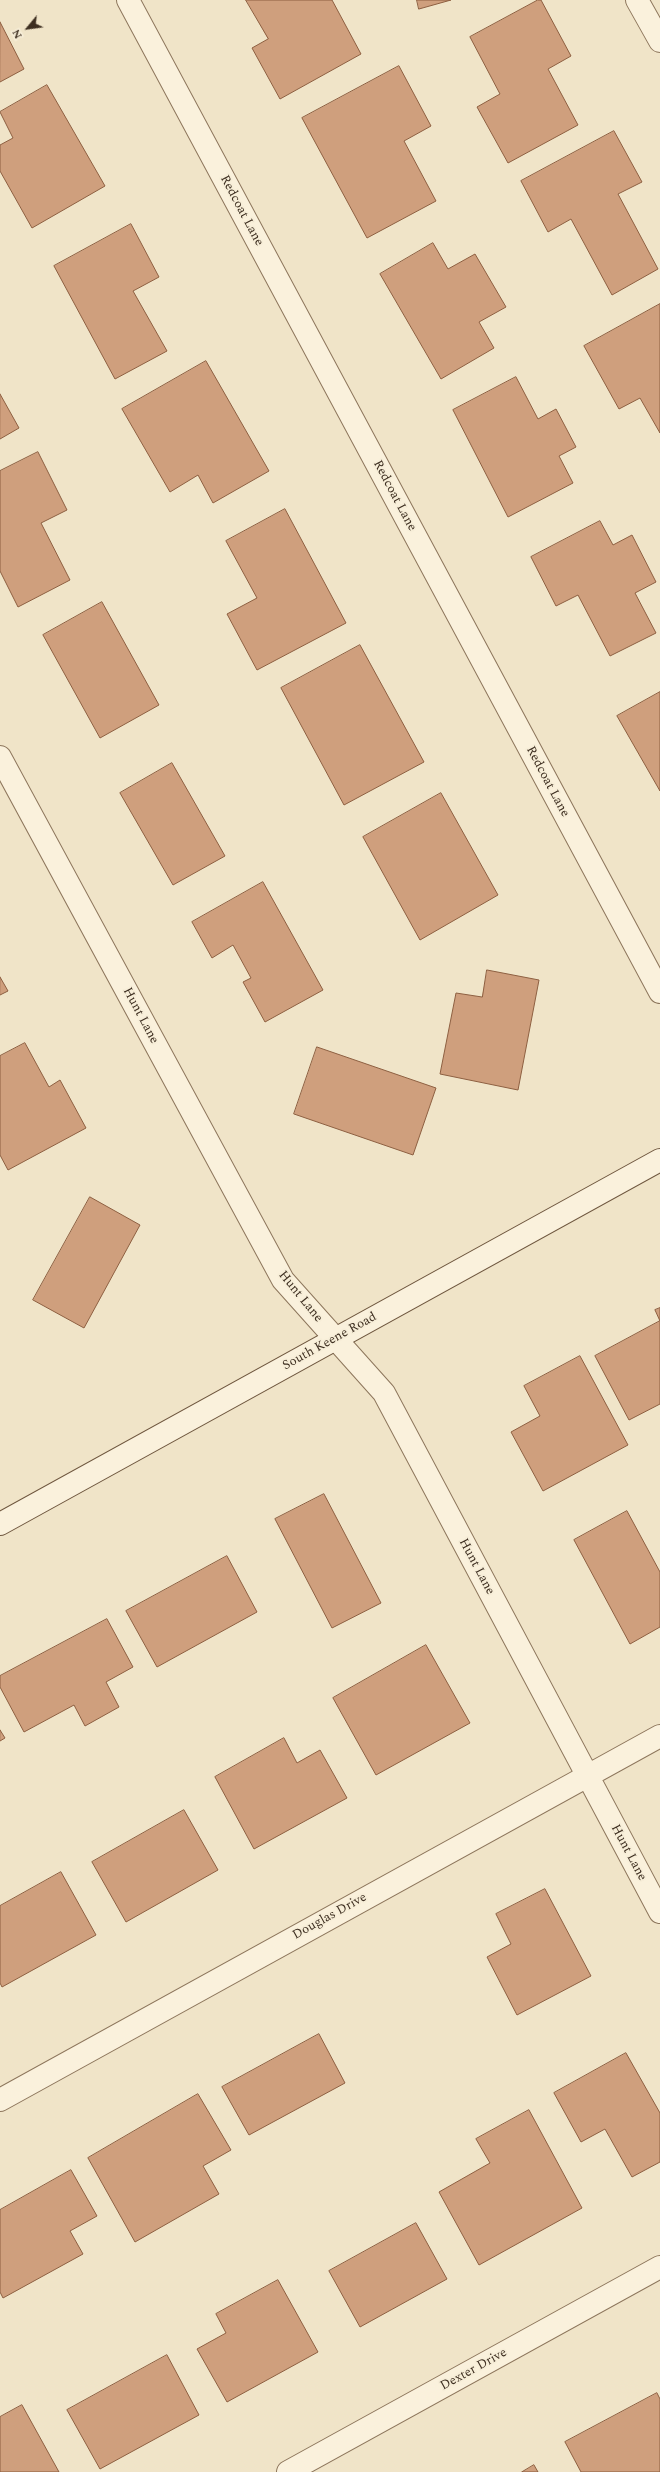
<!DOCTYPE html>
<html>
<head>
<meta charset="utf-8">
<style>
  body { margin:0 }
  #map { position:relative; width:660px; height:2472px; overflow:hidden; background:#f0e4c8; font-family:Spectral,serif }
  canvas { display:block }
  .north { position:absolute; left:8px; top:8px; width:40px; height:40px; -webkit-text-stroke:3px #f7eed8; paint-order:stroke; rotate:241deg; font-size:11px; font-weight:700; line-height:16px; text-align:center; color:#3d2e20 }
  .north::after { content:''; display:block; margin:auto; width:14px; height:18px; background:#3d2e20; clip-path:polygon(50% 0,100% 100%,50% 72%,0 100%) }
</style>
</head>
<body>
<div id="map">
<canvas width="660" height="2472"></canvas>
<div class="north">N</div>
</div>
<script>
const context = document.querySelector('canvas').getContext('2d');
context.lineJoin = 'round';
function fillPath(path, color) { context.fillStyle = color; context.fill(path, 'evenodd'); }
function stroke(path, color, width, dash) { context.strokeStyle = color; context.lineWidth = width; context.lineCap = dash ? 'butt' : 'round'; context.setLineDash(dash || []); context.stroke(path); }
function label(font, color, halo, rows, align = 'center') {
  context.font = font + ' Spectral,serif'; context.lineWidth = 3.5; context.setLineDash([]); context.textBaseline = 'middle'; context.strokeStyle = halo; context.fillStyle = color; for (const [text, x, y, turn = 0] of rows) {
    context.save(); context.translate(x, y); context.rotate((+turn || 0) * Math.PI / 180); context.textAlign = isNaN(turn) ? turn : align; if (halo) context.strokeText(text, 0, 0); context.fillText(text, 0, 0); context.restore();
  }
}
const building = new Path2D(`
  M246,0H332L361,54L280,99L252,48L268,39Z
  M417,0H451L419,9Z
  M538,0H541L571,56L548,69L578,125L508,163L477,107L500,94L470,37Z
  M0,22L24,69L0,82Z
  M399,66L431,126L404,141L436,201L367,238L302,118Z
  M47,85L105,186L32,228L0,171V145L13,138L0,112Z
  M614,131L642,182L618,194L658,269L612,295L571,219L548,232L521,181Z
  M131,224L159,277L133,291L167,351L115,379L54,266Z
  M433,243L448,269L475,254L506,307L479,322L494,348L441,379L380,274Z
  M660,304V433L640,398L619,409L584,346Z
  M206,361L269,471L213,503L198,475L170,492L122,409Z
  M516,377L538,419L556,409L576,447L559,456L573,483L508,517L453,410Z
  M0,394L19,428L0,439Z
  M38,452L67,510L41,523L70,580L18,607L0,571V471Z
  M285,509L346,623L257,670L227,614L257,598L226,541Z
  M600,521L613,545L632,535L656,582L635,593L656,633L610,656L578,595L556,606L531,557Z
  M102,602L159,705L100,738L43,635Z
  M360,645L424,762L344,805L281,688Z
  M660,692V791L617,716Z
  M172,763L225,856L173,885L120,793Z
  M441,793L498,895L420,940L363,837Z
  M263,882L323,990L265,1022L243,982L251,978L233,945L212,958L192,922Z
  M487,970L539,980L518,1090L440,1074L456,993L482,997Z
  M0,977L8,991L0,995Z
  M25,1043L49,1087L60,1080L86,1128L8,1170L0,1155V1056Z
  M317,1047L436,1088L413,1155L294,1114Z
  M90,1197L140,1225L84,1328L33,1300Z
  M660,1308V1321L655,1310Z
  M660,1321V1404L629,1420L595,1356Z
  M580,1356L628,1445L543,1491L511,1432L540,1416L524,1386Z
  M324,1494L381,1603L332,1628L275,1519Z
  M627,1511L660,1572V1627L630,1644L574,1540Z
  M227,1556L257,1612L157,1667L126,1611Z
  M107,1619L133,1667L106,1682L119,1707L85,1726L74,1705L24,1732L0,1687V1676Z
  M426,1645L470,1723L376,1775L333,1698Z
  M0,1730L5,1738L0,1741Z
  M284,1738L297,1763L320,1750L347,1798L254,1849L215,1777Z
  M184,1810L218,1870L126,1922L92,1862Z
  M61,1872L96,1935L2,1987L0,1983V1906Z
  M545,1889L591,1976L517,2015L487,1957L511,1944L496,1914Z
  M319,2034L345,2083L249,2135L222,2087Z
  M626,2053L660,2113V2162L632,2177L605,2129L581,2142L554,2093Z
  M198,2094L231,2150L203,2166L219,2194L135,2242L88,2158Z
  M529,2110L582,2208L479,2265L439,2192L490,2163L476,2139Z
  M71,2170L97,2216L70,2231L83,2254L3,2298L0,2292V2210Z
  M416,2223L447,2279L360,2327L329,2271Z
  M278,2280L318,2352L227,2402L197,2349L226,2333L216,2314Z
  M167,2355L199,2415L100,2469L67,2410Z
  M657,2393L660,2399V2472H581L565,2442Z
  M22,2405L59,2472H0V2417Z
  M534,2465L538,2472H522Z`);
fillPath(building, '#cf9f7d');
stroke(building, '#8d5f41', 1);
const street = new Path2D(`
  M128,0L660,992
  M637,0L660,41
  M0,757L283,1280L384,1393L660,1912
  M0,2100L660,1736
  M288,2472L660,2267`);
const secondary = new Path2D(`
  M0,1524L660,1160`);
stroke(street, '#8d765c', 24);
stroke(secondary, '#6f573f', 24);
stroke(street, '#faf1dc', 22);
stroke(secondary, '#faf1dc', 22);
label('13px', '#3d2e20', '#f7eed8', [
  ["Redcoat Lane",241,211,62],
  ["Redcoat Lane",394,496,62],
  ["Redcoat Lane",547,782,62],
  ["Hunt Lane",140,1016,62],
  ["Hunt Lane",300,1297,51],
  ["South Keene Road",330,1342,-29],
  ["Hunt Lane",476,1567,62],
  ["Hunt Lane",628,1853,62],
  ["Douglas Drive",330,1917,-29],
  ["Dexter Drive",474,2370,-29]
]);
</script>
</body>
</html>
